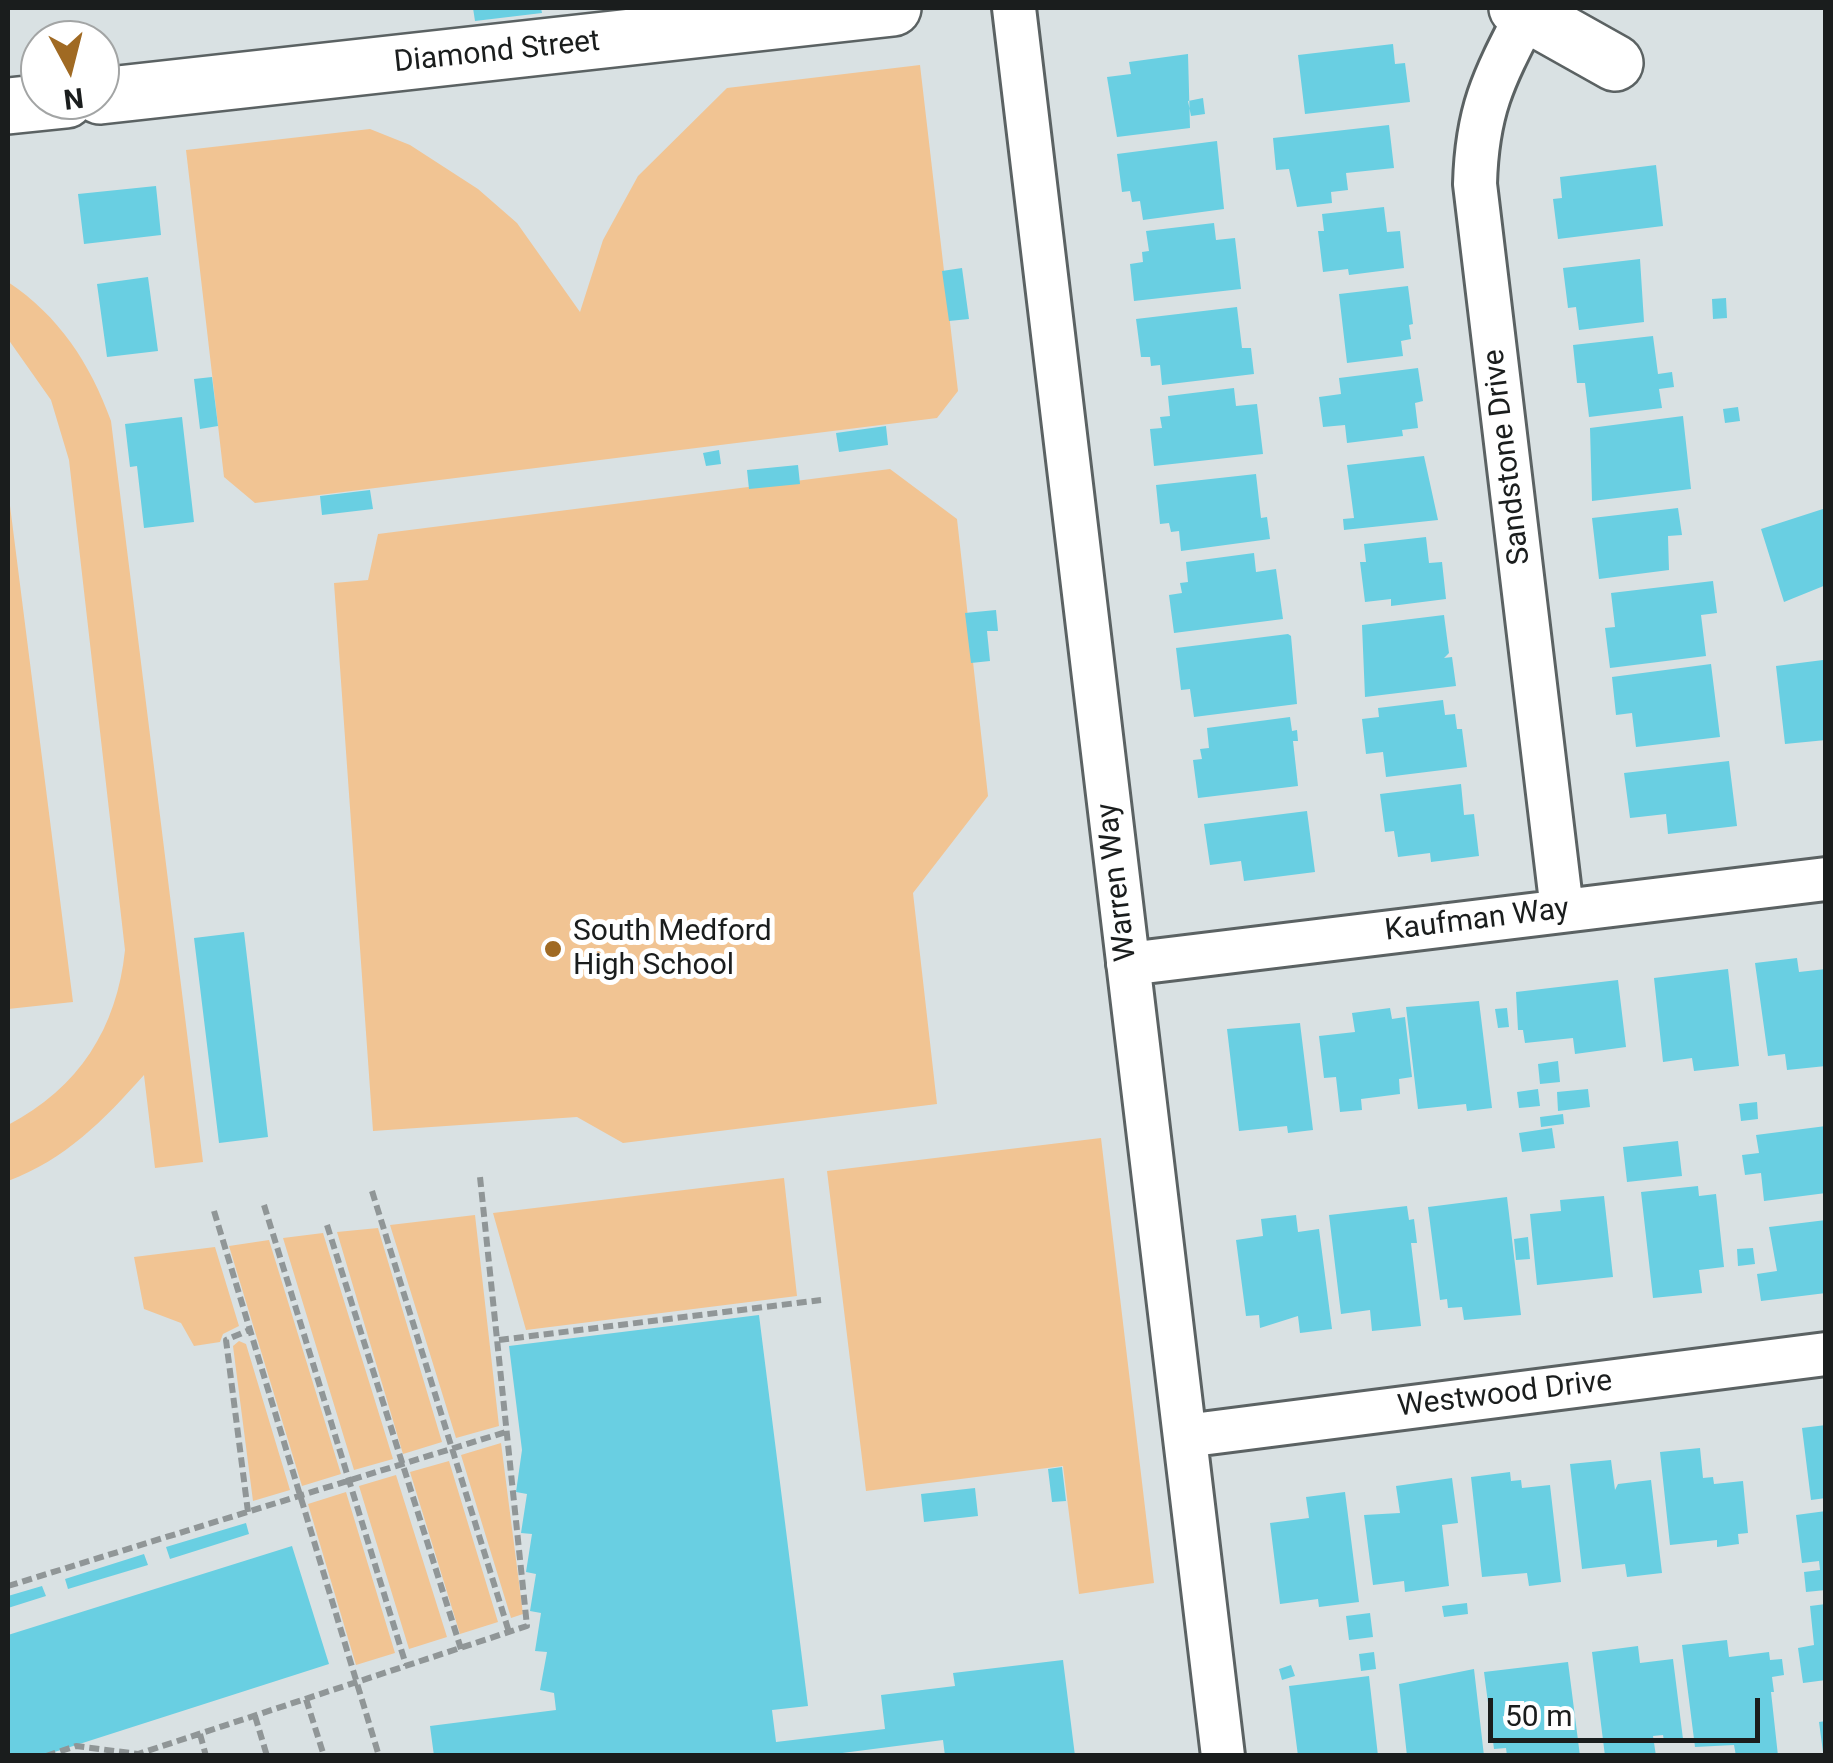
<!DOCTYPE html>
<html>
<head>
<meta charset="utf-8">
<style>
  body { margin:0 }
  #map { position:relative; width:1833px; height:1763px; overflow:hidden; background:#d9e1e3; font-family:Roboto,sans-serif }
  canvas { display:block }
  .frame { position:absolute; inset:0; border:10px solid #1a1d1d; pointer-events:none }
  .north { position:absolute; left:20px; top:20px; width:100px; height:100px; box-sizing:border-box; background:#fff; border:2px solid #a3a5a5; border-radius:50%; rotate:173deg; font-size:28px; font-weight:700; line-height:40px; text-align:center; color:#1a1d1d }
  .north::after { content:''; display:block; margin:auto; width:35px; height:45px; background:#a06a23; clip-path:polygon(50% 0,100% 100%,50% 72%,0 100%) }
  .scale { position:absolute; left:1488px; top:1698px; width:272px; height:45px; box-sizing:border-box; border:5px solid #1a1d1d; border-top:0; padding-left:12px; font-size:30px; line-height:35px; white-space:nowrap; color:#1a1d1d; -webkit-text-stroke:8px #fff; paint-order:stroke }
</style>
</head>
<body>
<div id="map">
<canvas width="1833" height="1763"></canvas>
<div class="frame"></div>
<div class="north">N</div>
<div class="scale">50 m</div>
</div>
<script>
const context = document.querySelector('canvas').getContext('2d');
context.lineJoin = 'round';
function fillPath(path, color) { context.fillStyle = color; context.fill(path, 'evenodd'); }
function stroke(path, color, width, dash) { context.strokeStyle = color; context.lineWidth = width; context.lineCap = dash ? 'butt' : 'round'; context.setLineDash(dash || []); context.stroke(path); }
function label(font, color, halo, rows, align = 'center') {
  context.font = font + ' Roboto,sans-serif'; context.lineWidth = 10; context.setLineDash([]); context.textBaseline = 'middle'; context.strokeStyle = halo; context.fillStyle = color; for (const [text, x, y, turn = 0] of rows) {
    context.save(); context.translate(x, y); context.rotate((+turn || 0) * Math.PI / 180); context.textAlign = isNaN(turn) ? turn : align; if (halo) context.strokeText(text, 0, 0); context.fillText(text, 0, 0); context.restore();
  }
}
fillPath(new Path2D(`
  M920,65L958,391L937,418L255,503L224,477L186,150L370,129L410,145L478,189L517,223L580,312L603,240L638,176L727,88Z
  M8,282C59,316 90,363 111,421L203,1162L155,1168L144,1075C103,1121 66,1159 8,1181V1125C79,1088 117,1028 125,950L69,460L51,400L8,339Z
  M890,469L957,519L988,796L913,893L937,1104L623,1143L577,1117L373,1131L334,583L368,580L378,534Z
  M8,490L73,1002L8,1009Z
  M1101,1138L1154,1583L1079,1594L1063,1466L866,1491L827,1171Z
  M784,1178L797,1296L526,1330L493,1213Z
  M475,1215L499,1426L456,1438L390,1225Z
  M378,1228L442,1442L403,1454L337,1232Z
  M323,1233L393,1459L354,1470L283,1238Z
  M269,1240L341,1474L302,1486L229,1246Z
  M215,1247L239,1326L223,1334L220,1342L194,1346L181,1323L144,1309L134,1257Z
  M239,1341L246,1344L290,1490L253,1501L233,1346Z
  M501,1443L523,1614L511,1618L461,1455Z
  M449,1461L498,1622L460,1634L410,1472Z
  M396,1475L447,1637L409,1649L359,1486Z
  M346,1492L395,1653L356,1665L308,1504Z`), '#f1c493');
fillPath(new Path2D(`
  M473,8H541L542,13L475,21Z
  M1393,44L1395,64L1405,63L1410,102L1305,114L1298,55Z
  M1188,54L1190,128L1117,137L1107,77L1131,74L1129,62Z
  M1203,98L1205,114L1191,116L1188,101Z
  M1389,125L1394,168L1346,173L1348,190L1331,192L1332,203L1297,207L1289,169L1276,170L1273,138Z
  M1217,141L1224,209L1143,220L1140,201L1132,202L1130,191L1122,192L1117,154Z
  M1656,165L1663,226L1558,239L1553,199L1562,198L1560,177Z
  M156,186L161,235L84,244L78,194Z
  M1384,207L1387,232L1400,231L1404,268L1349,275L1348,269L1323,272L1318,231H1324L1322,214Z
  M1214,223L1216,240L1235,238L1241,289L1134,301L1130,264L1143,262L1142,252L1149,251L1146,231Z
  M1640,259L1644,322L1579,330L1576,307L1568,308L1563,268Z
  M962,268L969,319L949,321L942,271Z
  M148,277L158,351L107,357L97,284Z
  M1408,286L1413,324L1409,325L1411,339L1401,341L1403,356L1347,363L1339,294Z
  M1726,298L1727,318L1713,319L1712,299Z
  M1237,307L1242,348H1251L1254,374L1162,385L1160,365L1151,366L1150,357H1141L1136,319Z
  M1653,336L1658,374L1672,372L1674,387L1659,389L1662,408L1589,417L1585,383H1577L1573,345Z
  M1418,368L1423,401L1415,403L1418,428L1402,430L1403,436L1347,443L1345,425L1323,427L1319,397L1341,394L1339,378Z
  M212,377L218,426L200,429L194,379Z
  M1234,388L1236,406L1257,404L1263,454L1154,466L1150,429L1162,428L1160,417L1170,416L1168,396Z
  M1738,407L1740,421L1725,423L1723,409Z
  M1683,416L1691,489L1592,501L1590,428Z
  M182,417L194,522L144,528L137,466L130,467L125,424Z
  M886,426L888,445L839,452L836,433Z
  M719,450L721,464L706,466L703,453Z
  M1424,456L1438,520L1344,530L1343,519L1354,518L1347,465Z
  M798,465L800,484L749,489L747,470Z
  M1256,474L1261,518L1267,517L1270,539L1181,551L1179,531L1171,532L1169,523L1160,524L1156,485Z
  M370,490L373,509L322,515L320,496Z
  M1678,508L1682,535L1668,536L1669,570L1599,579L1592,518Z
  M1826,508V585L1784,602L1761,529Z
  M1426,537L1429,563L1442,562L1446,599L1391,606V599L1365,602L1360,562H1366L1364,544Z
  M1254,553L1256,572L1276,569L1283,619L1174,633L1169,595L1182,593L1180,583L1188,582L1186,562Z
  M1713,581L1717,613L1701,615L1706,656L1610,668L1605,628L1615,627L1611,593Z
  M996,610L998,631H987L990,661L971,663L965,613Z
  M1444,615L1449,653L1444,658L1452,657L1456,686L1365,697L1362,625Z
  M1288,634L1291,636L1297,704L1194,717L1190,689L1181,690L1176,648Z
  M1826,652V740L1785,744L1776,666L1823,660Z
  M1711,664L1720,737L1636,747L1632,713L1616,715L1612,677Z
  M1443,700L1445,715L1455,714L1457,729H1462L1467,767L1386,777L1383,752L1366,754L1362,719L1379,717L1378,708Z
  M1290,717L1292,731L1297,730L1298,741H1293L1298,786L1198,798L1193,760L1202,759L1200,749L1209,748L1207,728Z
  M1729,761L1737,826L1668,834L1666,814L1630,818L1624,773Z
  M1461,784L1464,815L1474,814L1479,856L1431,862L1430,853L1398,857L1394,831L1385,832L1380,794Z
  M1307,811L1315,872L1244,881L1241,861L1210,865L1204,824Z
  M244,932L268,1137L219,1143L194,938Z
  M1797,958L1799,972L1826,969V1066L1787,1070L1785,1054L1768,1056L1755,963Z
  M1728,969L1739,1066L1694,1071L1692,1058L1663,1062L1654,978Z
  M1618,980L1626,1047L1575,1054L1573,1038L1525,1043L1523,1030H1518L1516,992Z
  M1479,1001L1492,1108L1467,1111L1466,1104L1418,1109L1406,1007Z
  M1390,1008L1392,1019L1405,1017L1412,1077L1399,1079L1400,1094L1361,1099L1362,1110L1340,1112L1336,1077L1324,1078L1319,1036L1355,1032L1352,1013Z
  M1507,1008L1509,1027L1498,1028L1495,1009Z
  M1300,1023L1313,1130L1288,1133L1287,1126L1239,1131L1227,1029Z
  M1558,1061L1560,1082L1540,1084L1538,1064Z
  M1538,1089L1540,1106L1519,1108L1517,1092Z
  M1588,1089L1590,1107L1558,1111L1557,1092Z
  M1757,1102L1758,1119L1741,1121L1739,1104Z
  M1563,1114L1564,1124L1541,1127L1540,1117Z
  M1826,1126V1193L1764,1201L1761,1173L1745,1175L1742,1155L1759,1153L1756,1135Z
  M1552,1128L1555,1148L1522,1152L1519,1133Z
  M1678,1141L1682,1176L1627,1182L1623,1147Z
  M1698,1186L1699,1196L1716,1194L1724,1267L1699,1270L1702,1293L1653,1298L1641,1192Z
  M1604,1196L1613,1277L1537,1285L1530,1214L1561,1211L1560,1200Z
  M1507,1197L1521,1315L1464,1320L1462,1307L1448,1308L1447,1299L1440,1300L1428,1207Z
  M1407,1206L1409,1220L1414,1219L1417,1243H1411L1421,1326L1372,1331L1370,1310L1341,1314L1329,1215Z
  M1296,1215L1298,1232L1319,1229L1332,1329L1300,1333L1298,1316L1260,1328L1259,1315L1246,1316L1236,1240L1263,1236L1261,1219Z
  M1826,1220V1293L1761,1301L1757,1274L1777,1271L1769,1227Z
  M1528,1237L1530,1259L1516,1260L1514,1239Z
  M1753,1248L1755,1264L1738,1266L1737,1249Z
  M759,1315L808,1706L772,1710L776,1742L885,1729L881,1695L955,1686L953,1673L1063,1660L1075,1756H945L943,1740L819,1756H434L430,1726L556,1710L554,1693L540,1690L547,1652L535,1651L541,1613L530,1611L536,1574L526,1572L532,1534L521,1533L527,1494L516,1492L522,1450L509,1346Z
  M1826,1425V1498L1811,1500L1802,1428Z
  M1700,1448L1703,1478L1713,1477L1714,1484L1743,1481L1748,1533L1738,1534L1739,1544L1717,1547V1540L1670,1545L1660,1452Z
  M1611,1460L1615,1490L1618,1484L1651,1480L1662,1573L1627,1577L1625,1564L1582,1569L1570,1464Z
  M1062,1467L1066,1501L1052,1502L1048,1469Z
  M1510,1472L1511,1481L1521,1480L1522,1488L1550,1485L1561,1582L1529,1586L1527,1573L1482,1577L1471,1477Z
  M1452,1478L1458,1523L1442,1525L1449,1586L1405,1592L1404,1581L1373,1585L1364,1515L1400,1513L1396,1486Z
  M975,1488L978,1516L924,1522L921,1494Z
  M1345,1492L1359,1602L1319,1607L1318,1599L1280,1604L1270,1523L1309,1518L1306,1497Z
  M1826,1511V1590L1806,1592L1804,1572L1820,1570L1819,1561L1802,1563L1796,1515Z
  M246,1523L249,1534L170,1559L166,1547Z
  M292,1546L329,1664L42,1756H8V1635Z
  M144,1554L148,1565L68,1589L65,1579Z
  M42,1586L46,1596L8,1608V1596Z
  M1467,1603L1468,1614L1444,1617L1442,1606Z
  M1826,1604V1680L1803,1683L1798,1648L1814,1645L1810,1606Z
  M1370,1613L1373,1637L1349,1640L1346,1616Z
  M1727,1640L1729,1657L1769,1652L1770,1660L1782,1659L1784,1675L1772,1677L1774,1692H1771L1778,1756H1736L1734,1745L1695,1747L1682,1645Z
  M1638,1646L1640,1663L1673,1659L1683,1739L1664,1741L1663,1735L1653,1736L1656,1756H1605L1592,1652Z
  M1374,1652L1376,1669L1361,1671L1359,1654Z
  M1568,1662L1580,1756H1507L1506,1748L1494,1749L1484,1672Z
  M1291,1665L1295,1676L1282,1680L1279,1669Z
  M1474,1669L1484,1756H1407L1399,1684Z
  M1369,1676L1378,1756H1298L1289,1686Z
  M1826,1721V1752H1823L1819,1722Z`), '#69cfe2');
const street = new Path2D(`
  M1014,8L1223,1756
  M1528,12C1494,78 1477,109 1475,184L1562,910
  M1128,964L1826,879
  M1185,1436L1826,1354`);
const secondary = new Path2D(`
  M1517,8L1615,63
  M100,96L893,8
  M8,106L66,100`);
stroke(street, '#5b6263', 48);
stroke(secondary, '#5b6263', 60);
stroke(new Path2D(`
  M372,1191L509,1632
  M264,1205L406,1665
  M214,1211L379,1756
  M327,1225L461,1649
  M499,1340L821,1300
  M248,1512L226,1340L249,1330
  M8,1586L509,1431
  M306,1699L324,1756
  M255,1716L267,1756
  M200,1734L206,1756
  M46,1756L76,1746L138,1754L527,1626L480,1177`), '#909697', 6, [10, 5]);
stroke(street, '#fff', 42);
stroke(secondary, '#fff', 55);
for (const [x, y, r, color] of [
  [553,949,10,"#a06a23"]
]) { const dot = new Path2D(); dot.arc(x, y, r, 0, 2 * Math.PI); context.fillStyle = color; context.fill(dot); stroke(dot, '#fff', 4); }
label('30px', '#1a1d1d', '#fff', [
  ["Diamond Street",497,53,-6],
  ["Sandstone Drive",1508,457,-97],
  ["Warren Way",1118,882,-97],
  ["Kaufman Way",1477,921,-7],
  ["Westwood Drive",1505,1395,-7]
]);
label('30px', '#1a1d1d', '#fff', [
  ["South Medford",573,932],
  ["High School",573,966]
], 'left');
</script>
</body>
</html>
